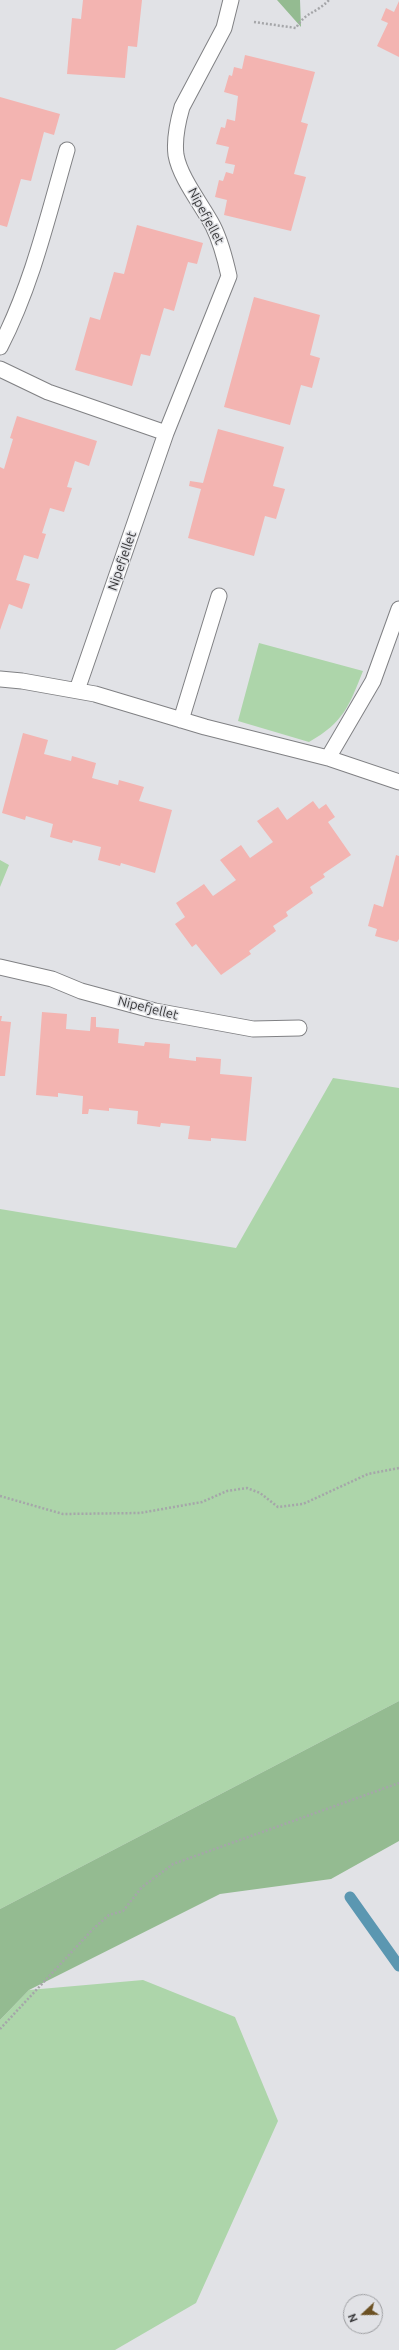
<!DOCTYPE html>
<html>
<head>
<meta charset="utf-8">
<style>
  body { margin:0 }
  #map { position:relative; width:399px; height:2350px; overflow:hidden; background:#e1e2e6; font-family:Ubuntu,sans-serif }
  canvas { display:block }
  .north { position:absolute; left:343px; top:2294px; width:40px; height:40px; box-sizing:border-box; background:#e1e2e6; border:1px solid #9d9ea1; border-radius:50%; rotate:248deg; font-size:11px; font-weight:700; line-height:16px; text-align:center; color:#373739 }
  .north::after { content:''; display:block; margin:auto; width:14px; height:18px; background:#6c5123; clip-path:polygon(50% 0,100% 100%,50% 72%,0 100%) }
</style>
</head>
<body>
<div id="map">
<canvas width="399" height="2350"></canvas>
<div class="north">N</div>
</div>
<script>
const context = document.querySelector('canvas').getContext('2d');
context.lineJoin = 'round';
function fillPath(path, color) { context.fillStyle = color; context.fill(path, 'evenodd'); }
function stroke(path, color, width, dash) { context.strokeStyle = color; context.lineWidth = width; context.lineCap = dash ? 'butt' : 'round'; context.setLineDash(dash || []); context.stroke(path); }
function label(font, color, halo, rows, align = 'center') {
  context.font = font + ' Ubuntu,sans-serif'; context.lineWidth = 3; context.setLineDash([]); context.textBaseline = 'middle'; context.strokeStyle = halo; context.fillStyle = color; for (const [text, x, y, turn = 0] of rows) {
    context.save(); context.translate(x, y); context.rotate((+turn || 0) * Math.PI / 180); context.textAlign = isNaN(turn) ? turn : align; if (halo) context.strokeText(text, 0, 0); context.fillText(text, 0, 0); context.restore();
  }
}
fillPath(new Path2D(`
  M259,643L363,671C349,706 344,722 309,742L238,721Z
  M0,860L9,865L0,887Z
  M333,1078L399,1088V1701L0,1909V1209L236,1248Z
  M143,1980L235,2017L278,2121L196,2303L115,2350H0V2020L29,1990Z`), '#add5aa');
fillPath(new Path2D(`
  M277,0H300L301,27Z
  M399,1701V1841L331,1879L220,1894L29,1990L0,2020V1909Z`), '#94bb91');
stroke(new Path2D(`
  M350,1897L399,1966`), '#5b97b1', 11);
fillPath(new Path2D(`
  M83,0H142L137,47L128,46L125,78L67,74L72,18L81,19Z
  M399,1V57L377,46L388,23L381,20L386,8L394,12Z
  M245,55L315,72L301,122L308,124L294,174L306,177L291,231L224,215L227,200L215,197L219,180L223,181L226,172L233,174L235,165L225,163L229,147L216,144L221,127L225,128L227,119L235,121L238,96L224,92L229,75L232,76L234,67L242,69Z
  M0,97L60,114L54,135L44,132L31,181L21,179L7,227L0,225Z
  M137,225L203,243L197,264L188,262L174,311L164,308L150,356L141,354L132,386L75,370L90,317L100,320L114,272L124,274Z
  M254,297L320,315L310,355L320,358L312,388L301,385L290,425L224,407Z
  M17,416L97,441L89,466L75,461L67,487L72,488L64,512L50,508L42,533L46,534L38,559L24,555L16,580L30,584L22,609L9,604L0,630V467L4,469L13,439L10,438Z
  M218,429L284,447L273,486L285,489L276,519L265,516L254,556L188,538L201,489L189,486L190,481L203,483Z
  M23,733L48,740L44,754L71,761L72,756L96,763L92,778L118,785L119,780L144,787L139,801L172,810L155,873L121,863L120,866L98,860L101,847L73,840L72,843L50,837L53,824L26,816L25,820L2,813Z
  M313,801L319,809L326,804L335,817L328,822L351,855L323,874L325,877L310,887L313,893L286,912L288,916L273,926L276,931L249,951L251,954L221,975L196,944L192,947L175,924L185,917L176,903L204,884L213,896L236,880L220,860L241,845L250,858L273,842L257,821L278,807L287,820Z
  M396,855L399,856V939L397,942L375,936L377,929L368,926L374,904L383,907Z
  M42,1012L67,1014L66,1029L90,1031L91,1017H96V1027L119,1029L118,1043L144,1046L145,1042L170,1044L169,1058L196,1061V1057L221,1059L220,1074L252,1077L246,1141L211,1138V1141L188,1139L190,1126L161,1123L160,1127L137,1124L138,1111L109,1108V1111L89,1109L88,1114H82L83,1096L58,1093V1097L36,1095Z
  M0,1016H2L1,1021L11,1022L5,1076H0Z`), '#f3b4b1');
const lane = new Path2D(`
  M0,347C32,285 48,216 67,150
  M0,369L48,392L166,433
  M0,679L22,681L95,694L205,727L328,758L399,782
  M77,690L166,433L229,276C225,258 221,242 213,226C202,205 180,178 176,155C174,140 178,121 182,107L224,28L231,0
  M181,720L219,596
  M328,758L373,681L399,609
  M0,967L52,979L81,991L155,1011L253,1029L299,1028`);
stroke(lane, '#808184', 17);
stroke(new Path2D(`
  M254,22L296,28C306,11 316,14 329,0
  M0,1496L63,1514L140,1513L202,1502L227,1491L247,1488L260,1493L278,1507L303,1504L368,1474L399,1468
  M0,2029L94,1928L109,1915L123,1911L142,1887L173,1864L399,1783`), '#a5a6a9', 2.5, [2, 2]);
stroke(lane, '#fff', 15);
label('13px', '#373739', '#e1e2e6', [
  ["Nipefjellet",206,216,62],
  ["Nipefjellet",122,561,-71],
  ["Nipefjellet",148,1008,14]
]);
</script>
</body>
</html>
